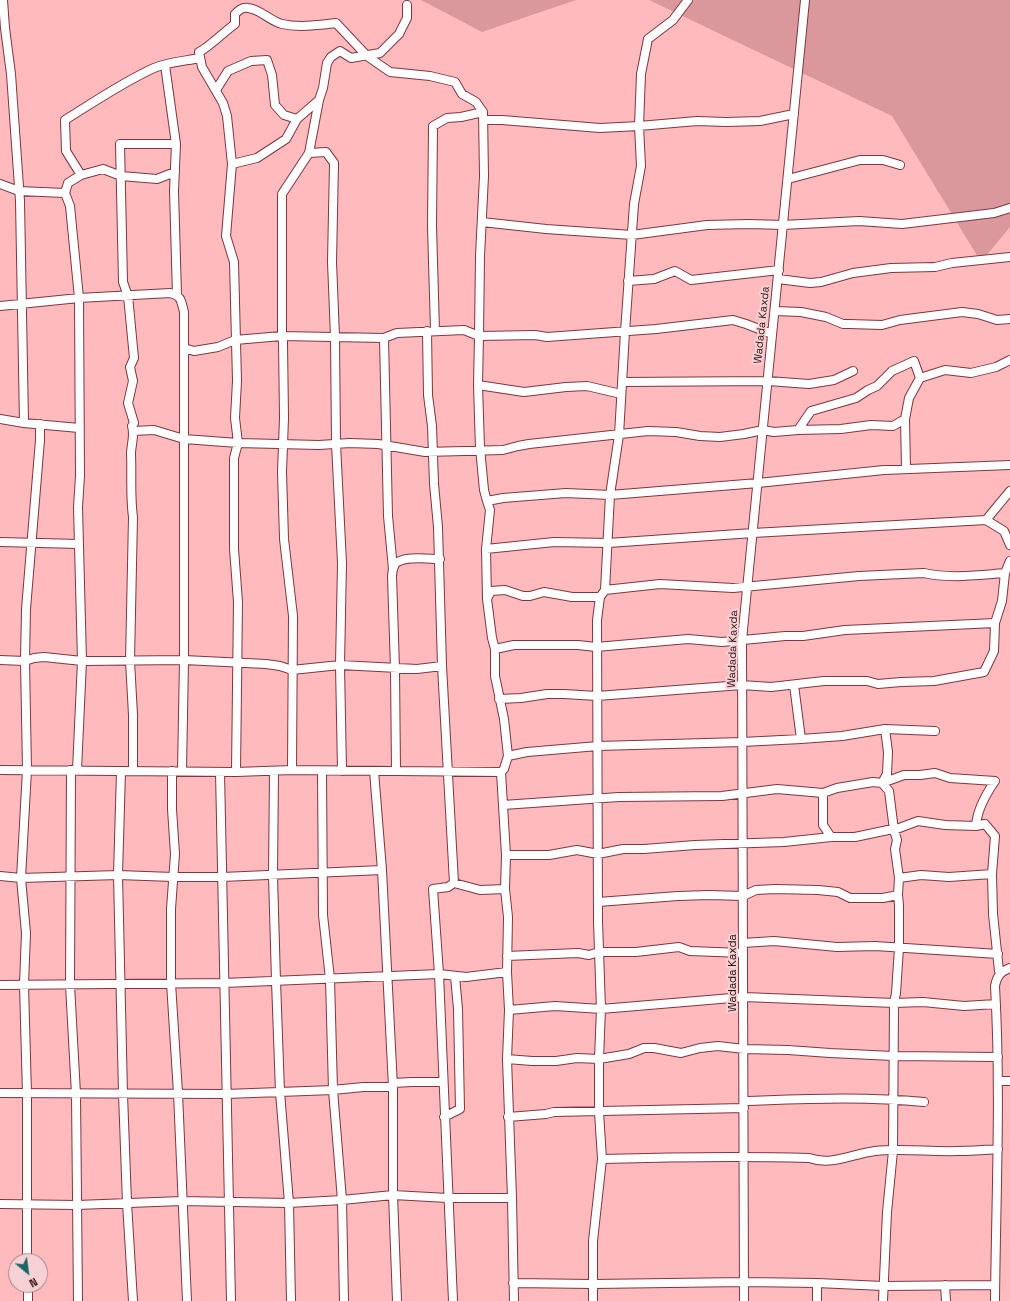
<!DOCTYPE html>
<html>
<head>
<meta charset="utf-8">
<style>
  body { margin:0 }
  #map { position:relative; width:1010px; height:1301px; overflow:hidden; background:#ffbabe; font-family:"Space Grotesk",sans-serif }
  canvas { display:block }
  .north { position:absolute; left:8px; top:1253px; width:40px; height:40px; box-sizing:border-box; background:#f5d1d3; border:1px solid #a68487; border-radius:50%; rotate:151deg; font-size:11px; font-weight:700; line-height:16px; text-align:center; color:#2f1014 }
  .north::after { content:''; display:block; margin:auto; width:14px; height:18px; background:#1a6767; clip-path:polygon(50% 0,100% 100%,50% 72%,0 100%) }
</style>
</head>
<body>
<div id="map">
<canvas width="1010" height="1301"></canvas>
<div class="north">N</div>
</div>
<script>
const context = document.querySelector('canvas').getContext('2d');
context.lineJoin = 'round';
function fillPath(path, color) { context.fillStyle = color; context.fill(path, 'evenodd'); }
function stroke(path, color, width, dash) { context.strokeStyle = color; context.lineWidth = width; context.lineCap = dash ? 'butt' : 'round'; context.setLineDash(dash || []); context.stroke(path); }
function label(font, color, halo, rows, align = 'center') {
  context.font = font + ' "Space Grotesk",sans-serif'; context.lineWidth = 4; context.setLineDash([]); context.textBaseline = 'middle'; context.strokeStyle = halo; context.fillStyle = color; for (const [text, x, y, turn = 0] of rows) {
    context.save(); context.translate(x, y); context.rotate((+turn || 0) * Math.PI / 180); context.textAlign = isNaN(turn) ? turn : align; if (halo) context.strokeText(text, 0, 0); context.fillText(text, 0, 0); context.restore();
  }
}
fillPath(new Path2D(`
  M421,0H576L482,32Z
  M649,0H1010V227L981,262L892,116Z`), '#da989d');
const minor = new Path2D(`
  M3,0L5,28L11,74L20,201L24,423
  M165,65L176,144L174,191L177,295
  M216,90L228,71L251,61L267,60L272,75L275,105L284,115L297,119
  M483,120H502L600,128L639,126L697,121L726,122L760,121L794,114
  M309,153L326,152L334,163L332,262L335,337L336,444L342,563L340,665L342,771
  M232,164L257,158L286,139L297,119L319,100L323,88L327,63L331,57L340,51L351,58L380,53L399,34L407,18V5
  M81,175L66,151L65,120C94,102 123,82 154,68C168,62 185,61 200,58
  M788,179L860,160H883L900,165
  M0,184L19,191L65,193L70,206L79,298L80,476L78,507L82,661L77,770
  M65,193L68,183L81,175L103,169L121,176L157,179L175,172
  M482,222L546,229L632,235L707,225L749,224L783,225L859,221L902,224L994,213L1010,208
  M778,279L810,283L821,282L853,273L891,268L935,267L952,263L1010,257
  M628,281L654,279L675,271L691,280L779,270
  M0,306L79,298L170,293C182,296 181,301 184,312V660L182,771
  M775,311L801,312L826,317L843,324H849L882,325L900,320L962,312L978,314L997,320L1010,319
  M427,331L428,395L432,426L434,484L438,527L442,666L454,883
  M435,331L432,226L433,126L447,118L461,117L483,112
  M384,338L388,516L393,569
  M184,348L194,351L218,347L235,340L282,336L283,342L284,418L282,472L284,539L293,616L292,770
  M622,382L768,381L809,384L834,380L853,371
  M478,385L524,392L566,387L587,386L621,394
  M0,419L24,423L79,428
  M905,419L906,469
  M798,430L841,429L871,425L893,426L905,419L909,398L920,378L945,370L971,373L996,367L1010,360
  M133,431L154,430L184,439L238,443L319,445L350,443L378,444L425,452L503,450L518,446L529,444L648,431L676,432L700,436L720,437L744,434L763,430L774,432L798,430L811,411L856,398L868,390L877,386L892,371L914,361L920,378
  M487,501L484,490L480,448L478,385L479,336L535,335L547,337L656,329L733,320L746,324L772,334
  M986,520L1004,531L1010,545
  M0,542L79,544
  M486,549L554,542L608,543L753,533L986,520L1010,491
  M605,590L660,584L733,588L859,576L924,573C949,579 980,575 1005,573
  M487,599L486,549L490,510L487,501L503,498L566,493L610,495L758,483L884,470L1010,465
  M495,649L514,645H578L596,647L688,639L722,642L785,636H803L845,630L995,623L1002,601L1005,573L1010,561
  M0,660L25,661L34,658L44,657L82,661L184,660L266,664L280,666L292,670L340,665L417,669L442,666
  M794,685L801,739
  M499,699L521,698L547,694H564L597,696L742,685L771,687L824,681H867L878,684L901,682L934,681L984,672L994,651L995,623
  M508,756L504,719L495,676V649L492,638L487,599L491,591L505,590L523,596H530L544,592L572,597H600
  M0,770L236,772L292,770L501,772L504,769L508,756L527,752L598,746L742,742L801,739L842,736L885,729L935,731
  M71,770L70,985L76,1094L78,1301
  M121,771L118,875L123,1094L127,1203L133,1301
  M133,771V715L130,661L133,517C130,496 132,475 131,454C131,445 135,436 132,426L134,423L128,403L133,381L130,367L134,358L128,296L123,282L120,144H176
  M172,771V809L175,854L171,909V983L178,1093L187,1301
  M274,771L273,876L276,981L280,1092L289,1203L291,1301
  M322,771L323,915L330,979L333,1090L342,1200L344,1301
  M374,771L382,870L393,1087V1195L397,1301
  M396,771L395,669L392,576C392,572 393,568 395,564C403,555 429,559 440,559
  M220,772L231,1301
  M236,772L238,602L234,549V458L238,443L235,418L237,381L234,262L226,236L232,164L227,116L223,103L202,67L199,52C208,48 225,31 235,24V14C239,10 242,7 248,8C260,9 270,21 282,24C299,28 319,25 336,23L367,56L390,72L430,76L455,82L462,94L476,102L483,112L484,176L480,256L479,336L464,330L397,333L384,338L282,336V194L309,153L319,100
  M501,772L506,855L505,889L508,917L507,972L509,1010L507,1059L512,1198L514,1301
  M823,793V825L831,837
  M503,805L619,797L722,796L777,789L823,793L837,788L873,782L882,783L889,791L894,830L897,840L895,849L899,878L898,895L899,905V948L896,993L894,1003L893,1151L887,1212L883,1301
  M976,826L985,824L995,836L992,874L993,914L999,971H1002
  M506,855H549L577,850L598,854L623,849H644L695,845L784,842L831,837H855L888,830H894L918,821L945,825L976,826C977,809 986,794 995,781L950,778L935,773L920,775H904L882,783L887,774L888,752L885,729
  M0,876L21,878L118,875L173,877H222L382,870
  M899,878L921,875L949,877L992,874
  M598,902L678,896L709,895L743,896L756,890L775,889L818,890L838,892L850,898H883L898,895
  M743,943L774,941L837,947L875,946L998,954
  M507,956L578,953L589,955L599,952H636L679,947L690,951L743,953
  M0,985L224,983L439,974L466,977L507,972
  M509,1010L555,1006L601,1009L744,997L894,1003L923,1002L964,1006L996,1004
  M507,1059L532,1061H556L577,1058L599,1059L629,1054L644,1048H654L681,1053L700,1048L718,1046L744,1049L788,1050L830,1053L893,1056L998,1057
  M998,1081H1010
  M393,1083L412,1082H443
  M0,1093L226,1094L333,1090L363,1087H393
  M744,1101C804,1099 864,1096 924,1102
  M444,1117L460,1109L458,1009L455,976
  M508,1117L546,1114L554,1112L744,1108
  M602,1159C671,1157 740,1156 809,1158C832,1166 852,1154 875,1151C902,1148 930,1152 958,1151C971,1151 985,1150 998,1149
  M0,1204L77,1205L182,1201L289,1203L342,1200L393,1195L448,1198H512
  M27,1261V1094L24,985L26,933L21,878L27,770L25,661L26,609L40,440V424
  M513,1283L593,1284L745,1282L817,1283L883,1286L995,1285
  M28,1285V1301
  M945,1285L946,1301
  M453,1301L439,974L433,889L448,887L454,883L480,890L505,889
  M593,1301V1241L602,1159L599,1112V1059L601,1009L598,921L597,620L600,597L605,590L610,495L619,435L625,332L634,204L641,166L639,126L641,74L648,39L673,20L688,0
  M744,1301L742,640L805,0
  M817,1301V1283
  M995,1301C996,1196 1001,1091 995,986C997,976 1000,972 1010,968`);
stroke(minor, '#7f3640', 10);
stroke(minor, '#fff', 8);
label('11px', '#2f1014', '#f5d1d3', [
  ["Wadada Kaxda",762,325,-84],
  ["Wadada Kaxda",733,649,-88],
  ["Wadada Kaxda",733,973,-90]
]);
</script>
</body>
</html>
